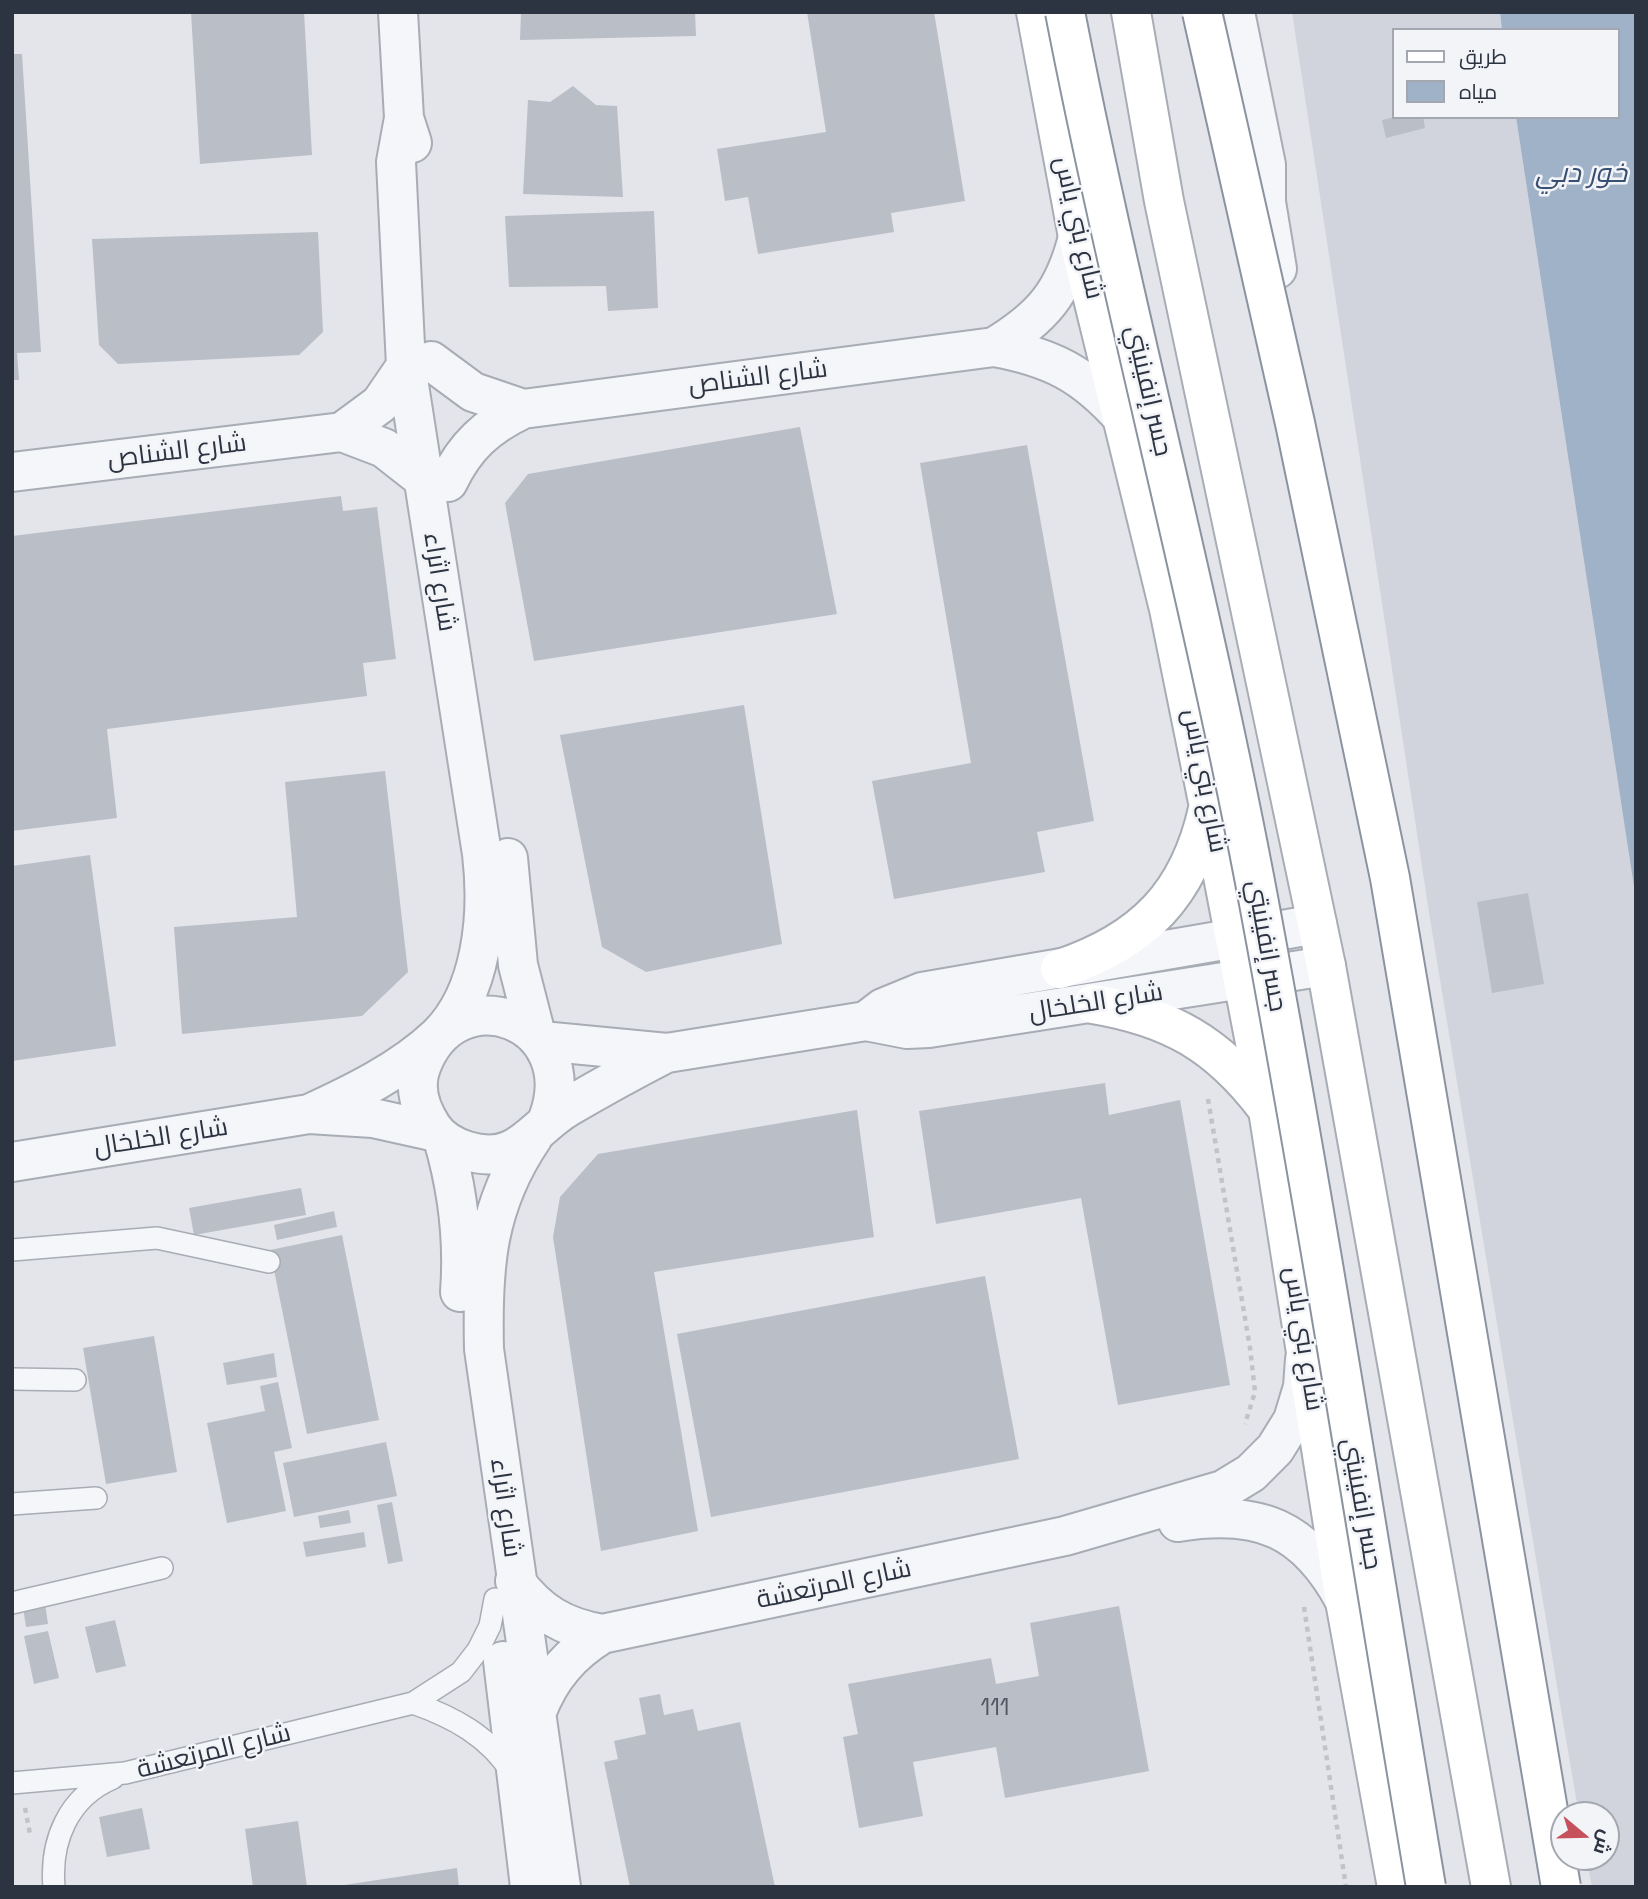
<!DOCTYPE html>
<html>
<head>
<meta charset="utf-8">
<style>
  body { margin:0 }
  #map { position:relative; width:1648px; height:1899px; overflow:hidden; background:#e3e5ea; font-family:"Space Grotesk",Cairo,sans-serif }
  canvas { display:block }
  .frame { position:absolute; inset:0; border:14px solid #2c3341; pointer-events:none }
  .legend { position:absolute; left:1392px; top:28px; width:228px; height:91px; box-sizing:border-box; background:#f3f4f8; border:2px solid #a3a7af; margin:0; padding:9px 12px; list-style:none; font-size:21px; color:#2c3341 }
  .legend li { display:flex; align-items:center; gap:14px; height:35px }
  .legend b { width:35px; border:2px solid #a3a7af }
  .north { position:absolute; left:1550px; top:1801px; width:70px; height:70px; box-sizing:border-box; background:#f3f4f8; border:2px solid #a3a7af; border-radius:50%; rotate:109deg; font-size:19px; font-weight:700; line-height:28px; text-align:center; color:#2c3341 }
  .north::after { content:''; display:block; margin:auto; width:24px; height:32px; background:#c7505d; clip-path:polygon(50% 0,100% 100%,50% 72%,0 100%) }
</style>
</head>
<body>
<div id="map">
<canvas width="1648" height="1899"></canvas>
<div class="frame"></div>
<ul class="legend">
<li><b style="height:9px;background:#fff"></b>طريق</li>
<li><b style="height:19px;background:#a0b2c8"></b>مياه</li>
</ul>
<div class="north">ش</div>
</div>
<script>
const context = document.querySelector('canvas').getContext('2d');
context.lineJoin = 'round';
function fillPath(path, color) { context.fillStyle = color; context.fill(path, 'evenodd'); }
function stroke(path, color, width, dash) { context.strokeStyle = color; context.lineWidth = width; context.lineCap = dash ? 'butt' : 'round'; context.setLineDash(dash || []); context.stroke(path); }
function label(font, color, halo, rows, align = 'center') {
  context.font = font + ' "Space Grotesk",Cairo,sans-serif'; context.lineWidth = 5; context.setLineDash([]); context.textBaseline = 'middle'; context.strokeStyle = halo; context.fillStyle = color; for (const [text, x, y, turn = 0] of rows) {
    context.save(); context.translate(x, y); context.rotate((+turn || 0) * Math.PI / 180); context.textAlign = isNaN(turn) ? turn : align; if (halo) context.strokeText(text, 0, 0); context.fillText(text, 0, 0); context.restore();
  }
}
fillPath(new Path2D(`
  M1292,12H1500L1502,30H1394V117H1516L1636,900V1887H1592L1586,1857H1606V1815H1579L1561,1710L1430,919Z`), '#d1d4dc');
fillPath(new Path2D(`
  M1500,12H1636V900L1516,117H1618V30H1502Z`), '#a0b2c8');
fillPath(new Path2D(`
  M191,12H304L312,155L200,164Z
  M521,12H695L696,36L520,40Z
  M807,12H934L965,201L891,213L894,232L758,254L748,197L725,201L717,149L826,132Z
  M12,54H22L41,352L17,353L19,380H12Z
  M573,86L596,105L617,106L623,197L523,194L528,100L550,102Z
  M1395,117H1423L1425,128L1386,138L1382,120Z
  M654,211L658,308L608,311L606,286L509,287L505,216Z
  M318,232L323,332L299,355L118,364L99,345L92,239Z
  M800,427L837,614L534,661L505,503L528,474Z
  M1027,445L1094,821L1037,832L1045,872L894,899L872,781L971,763L920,463Z
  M341,496L343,511L377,507L396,659L363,663L367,696L107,729L117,818L12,831V536Z
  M744,705L782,944L646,972L602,947L560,735Z
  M385,771L408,972L362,1016L182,1034L174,927L297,917L285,782Z
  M90,855L116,1046L12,1061V866Z
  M1528,893L1544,984L1492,993L1477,902Z
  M1105,1083L1109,1115L1180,1100L1230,1385L1118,1405L1081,1198L936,1224L919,1111Z
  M857,1110L874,1237L654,1272L698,1531L601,1551L553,1237L560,1197L598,1154Z
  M301,1188L306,1215L194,1235L189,1208Z
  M334,1211L337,1227L277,1240L274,1225Z
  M342,1235L379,1420L307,1434L270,1250Z
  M985,1276L1019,1459L711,1517L677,1334Z
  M154,1336L177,1472L106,1484L83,1348Z
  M274,1353L277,1377L227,1385L223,1363Z
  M278,1382L292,1448L274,1452L286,1511L227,1523L207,1423L265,1411L260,1386Z
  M386,1442L397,1496L294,1517L283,1463Z
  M392,1502L403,1561L388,1564L377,1505Z
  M349,1510L351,1523L320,1528L318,1516Z
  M364,1532L366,1547L306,1557L303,1542Z
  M45,1603L48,1624L26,1627L23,1607Z
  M1119,1606L1149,1771L1005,1798L996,1747L913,1762L923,1816L859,1828L843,1737L858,1734L848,1684L991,1658L996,1684L1039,1676L1030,1623Z
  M115,1620L126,1666L96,1673L85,1627Z
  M48,1631L59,1678L34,1684L24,1636Z
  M660,1694L664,1715L693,1709L698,1731L740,1722L775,1887H630L604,1762L618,1759L614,1741L646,1734L639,1698Z
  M142,1808L150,1849L107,1857L99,1817Z
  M298,1821L307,1887H253L245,1829Z
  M457,1868L459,1887H344V1885Z`), '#babec7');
const lane = new Path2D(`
  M12,1250L157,1238L269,1262
  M12,1379L75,1380
  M12,1504L96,1498
  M12,1603L162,1568
  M413,1703C453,1717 489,1736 512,1773
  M12,1783L125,1773L413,1703L461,1672L478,1650L490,1626L495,1599
  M54,1887C50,1841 68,1797 113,1778`);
const street = new Path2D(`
  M398,12L404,118L412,143
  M1235,12L1266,165V202L1277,269
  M994,347C1042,318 1064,293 1078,237
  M431,361L473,392L523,409
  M342,432L380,404L406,366
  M12,472L342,432L384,448L421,477
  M448,482C465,446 487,426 523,409L994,347C1051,357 1084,374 1123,418
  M508,858L518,965L536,1035
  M866,1021L883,1008L922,992L1317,924
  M542,1041L667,1053L866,1021L907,1029L929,1028L1326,966
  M309,1114C353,1094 402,1070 438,1036C483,992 489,913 482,854L406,366L396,162L404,118
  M548,1119C585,1020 456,972 421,1067C413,1088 421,1110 432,1127C440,1139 454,1147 467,1151C518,1166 531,1129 568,1107C600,1088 633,1070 666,1053
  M533,1137C486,1206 482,1268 484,1349L561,1887
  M443,1139C458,1190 464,1239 460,1292
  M12,1162L309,1114L373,1118L436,1132
  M1178,1522C1259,1509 1306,1528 1345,1601
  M515,1581C539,1613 563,1627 602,1634
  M503,1661L530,1887
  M537,1711C551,1676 570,1654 602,1634L1065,1536L1223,1490L1251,1473L1275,1449L1293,1420L1303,1387L1305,1359`);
const secondary = new Path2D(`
  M1036,12L1078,237L1169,609L1222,871L1268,1110L1345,1601L1397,1887
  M1131,12L1164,201L1326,966L1491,1887
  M1060,969C1143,941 1189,895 1208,809
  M1093,1004C1171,1017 1218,1044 1266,1107`);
stroke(lane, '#a8acb4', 24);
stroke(street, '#a8acb4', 42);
stroke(secondary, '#a8acb4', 42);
stroke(new Path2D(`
  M1208,1099L1250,1348L1255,1392L1245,1424
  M1304,1607L1346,1887
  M25,1808L30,1834`), '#c1c3c9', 4.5, [5, 5]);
stroke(lane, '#f5f6f9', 21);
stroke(street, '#f5f6f9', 38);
stroke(secondary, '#fff', 38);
const highwayBridge = new Path2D(`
  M1065,12C1123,310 1203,604 1259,903C1320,1230 1371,1559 1426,1887
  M1202,12L1295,423L1390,878L1561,1887`);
stroke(highwayBridge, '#8b92a0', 42, []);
stroke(highwayBridge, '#fff', 38);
label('23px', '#505662', null, [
  ["111",995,1709]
]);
label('26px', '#2c3341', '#f3f4f8', [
  ["شارع بني ياس",1078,228,77],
  ["شارع الشناص",758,378,-7],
  ["جسر إنفينيتي",1148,391,77],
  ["شارع الشناص",177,452,-7],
  ["شارع اثراء",439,582,81],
  ["شارع بني ياس",1204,781,79],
  ["جسر إنفينيتي",1266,946,80],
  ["شارع الخلخال",1096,1003,-9],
  ["شارع الخلخال",161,1138,-9],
  ["شارع بني ياس",1303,1339,81],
  ["جسر إنفينيتي",1361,1504,80],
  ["شارع اثراء",505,1508,82],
  ["شارع المرتعشة",834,1585,-12],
  ["شارع المرتعشة",214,1752,-14]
]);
label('italic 28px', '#385073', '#f3f4f8', [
  ["خور دبي",1581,174]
]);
</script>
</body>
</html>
